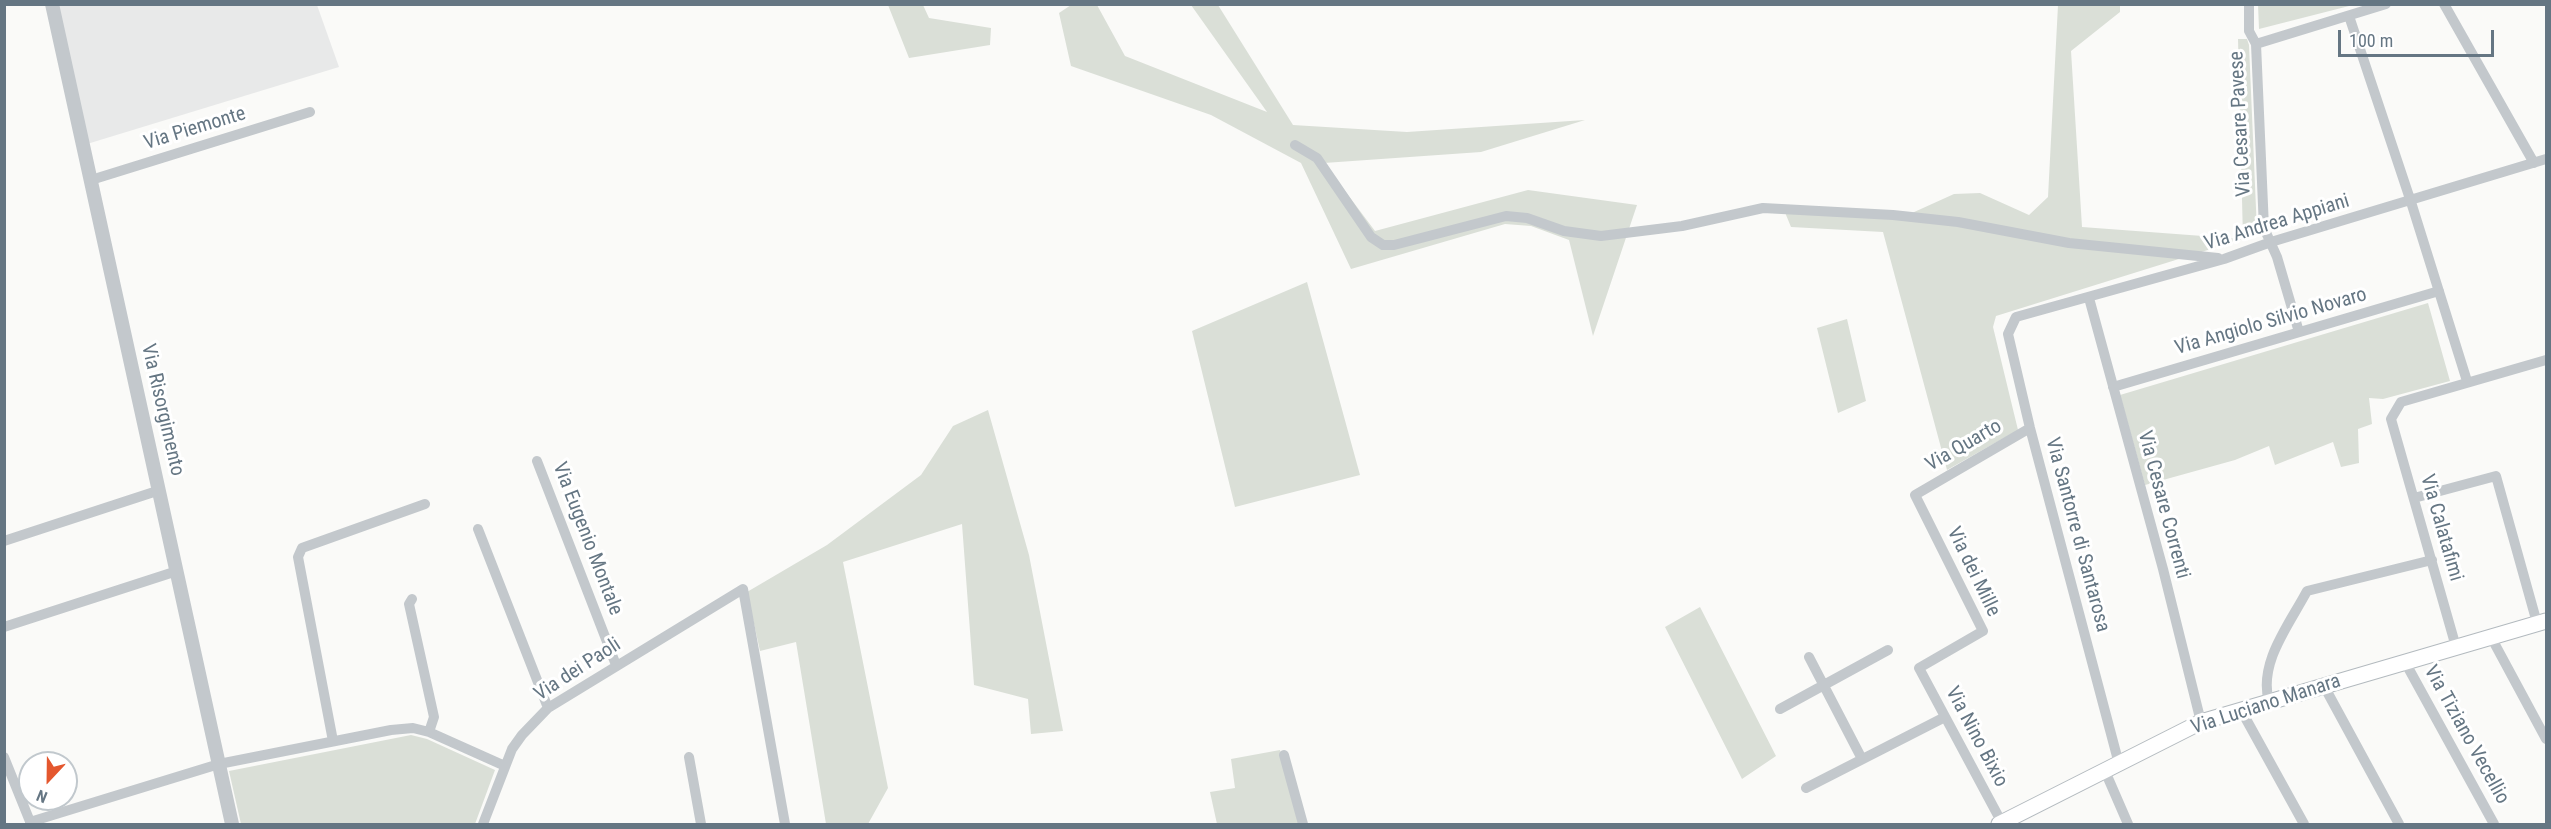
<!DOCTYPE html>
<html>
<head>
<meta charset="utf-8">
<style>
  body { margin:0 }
  #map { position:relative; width:2551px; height:829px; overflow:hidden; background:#fafaf8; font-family:"Roboto Condensed",sans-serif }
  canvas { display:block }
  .frame { position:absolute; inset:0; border:6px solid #657683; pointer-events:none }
  .north { position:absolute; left:18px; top:751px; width:60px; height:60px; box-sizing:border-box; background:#fff; border:2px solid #c1c8cd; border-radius:50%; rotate:202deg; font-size:16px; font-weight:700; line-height:24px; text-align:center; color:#657683 }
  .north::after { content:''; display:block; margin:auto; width:21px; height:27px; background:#e4572e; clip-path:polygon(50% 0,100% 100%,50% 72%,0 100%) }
  .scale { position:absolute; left:2338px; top:30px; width:156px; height:27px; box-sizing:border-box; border:3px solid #657683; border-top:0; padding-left:8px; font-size:18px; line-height:21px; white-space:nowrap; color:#657683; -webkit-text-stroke:4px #fff; paint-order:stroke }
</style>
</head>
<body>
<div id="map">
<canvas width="2551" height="829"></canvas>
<div class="frame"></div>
<div class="north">N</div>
<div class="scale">100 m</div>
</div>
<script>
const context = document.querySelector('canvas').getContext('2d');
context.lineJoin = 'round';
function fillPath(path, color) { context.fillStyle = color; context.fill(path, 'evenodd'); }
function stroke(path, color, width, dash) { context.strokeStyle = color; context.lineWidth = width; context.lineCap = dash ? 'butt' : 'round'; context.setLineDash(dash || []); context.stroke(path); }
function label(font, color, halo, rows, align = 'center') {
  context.font = font + ' "Roboto Condensed",sans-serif'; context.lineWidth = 6; context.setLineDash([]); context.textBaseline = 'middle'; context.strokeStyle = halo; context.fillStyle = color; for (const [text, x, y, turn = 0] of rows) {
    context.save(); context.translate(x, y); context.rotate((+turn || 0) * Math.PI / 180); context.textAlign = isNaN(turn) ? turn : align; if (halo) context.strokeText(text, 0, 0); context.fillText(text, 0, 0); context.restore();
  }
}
fillPath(new Path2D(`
  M57,5H317L339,67L87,144Z`), '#e8e9e9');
fillPath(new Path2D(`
  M2258,4H2353V5L2259,29Z
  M888,5H923L929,18L991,28L990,45L909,58Z
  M1071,5H1097L1125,56L1267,112L1191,5H1218L1293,125L1407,132L1585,120L1481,152L1324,163L1375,231L1528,190L1637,205L1593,336L1569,240L1531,226L1505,224L1351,269L1301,163L1211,115L1071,66L1059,13Z
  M2058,5H2120V12L2071,51L2082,227L2243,239L2238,39H2247L2249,45L2257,232L2243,239L1996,316L1993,327L2018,430L1947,470L1883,232L1791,227L1784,210L1912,213L1954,194L1980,193L2029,215L2048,197Z
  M1307,282L1360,475L1235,507L1192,331Z
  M2428,303L2450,381L2383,399L2369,398L2372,424L2358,429L2359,463L2341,467L2333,442L2275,465L2269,446L2235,460L2145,485L2120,395Z
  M1847,319L1866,401L1838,413L1817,328Z
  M988,410L1029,555L1063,731L1031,734L1028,699L974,685L962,524L843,562L888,788L868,824H826L796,642L760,651L747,592L827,545L921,475L953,426Z
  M1700,607L1776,756L1742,779L1665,627Z
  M411,735L427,739L495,770L475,824H241L229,771Z
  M1280,750L1299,824H1217L1210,792L1235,788L1231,759Z`), '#dadfd7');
const secondary = new Path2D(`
  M1999,824L2201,722L2546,621`);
stroke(secondary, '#b3babf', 17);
stroke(new Path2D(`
  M2249,4V31L2256,44L2264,228L2277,257L2299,332
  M2444,4L2534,163
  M2349,16L2411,202L2467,381
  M2256,44L2386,4
  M1295,145L1317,158L1371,237L1383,245H1394L1506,216L1527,218L1564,231L1601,236L1682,226L1763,208L1893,215L1958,222L2069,243L2218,258
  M91,180L310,112
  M2089,298L2163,569L2201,722
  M2113,387L2439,291
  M537,461L616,665
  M2414,498L2496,476L2537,623
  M478,529L548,708
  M4,541L160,490
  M412,599L409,604L434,717L429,732
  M4,627L177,571
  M2491,637L2546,739
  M2456,647L2391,419L2401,402L2546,360
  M1809,657L1862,759
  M2405,662L2494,824
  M2324,686L2399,824
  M2269,702C2258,663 2289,625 2307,591L2432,560
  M1780,709L1888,650
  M2241,710L2304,824
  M333,741L298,557L302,548L425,504
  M1284,755L1303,824
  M4,757L31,824
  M689,757L701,824
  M2119,764L2030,428L2008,334L2016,317L2224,259L2271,242L2546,159
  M2105,771L2128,824
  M1806,788L1945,717
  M30,822L219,764L391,730L413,728L429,732L505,766
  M2002,823L1919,668L1983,631L1915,495L2030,428
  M483,824L512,749L522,735L548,708L743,589L785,824`), '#c3c8cc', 10);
stroke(new Path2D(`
  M52,4L232,824`), '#c3c8cc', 14);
stroke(secondary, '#fff', 15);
label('20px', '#657683', '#fff', [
  ["Via Cesare Pavese",2241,124,-93],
  ["Via Piemonte",195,129,-17],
  ["Via Andrea Appiani",2277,223,-17],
  ["Via Angiolo Silvio Novaro",2271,322,-16],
  ["Via Risorgimento",162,410,77],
  ["Via Quarto",1964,446,-30],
  ["Via Cesare Correnti",2163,505,75],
  ["Via Calatafimi",2441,528,74],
  ["Via Santorre di Santarosa",2077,535,75],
  ["Via Eugenio Montale",587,539,69],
  ["Via dei Mille",1973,572,64],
  ["Via dei Paoli",578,670,-33],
  ["Via Luciano Manara",2266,705,-18],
  ["Via Tiziano Vecellio",2466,735,61],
  ["Via Nino Bixio",1976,737,62]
]);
</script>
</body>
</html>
